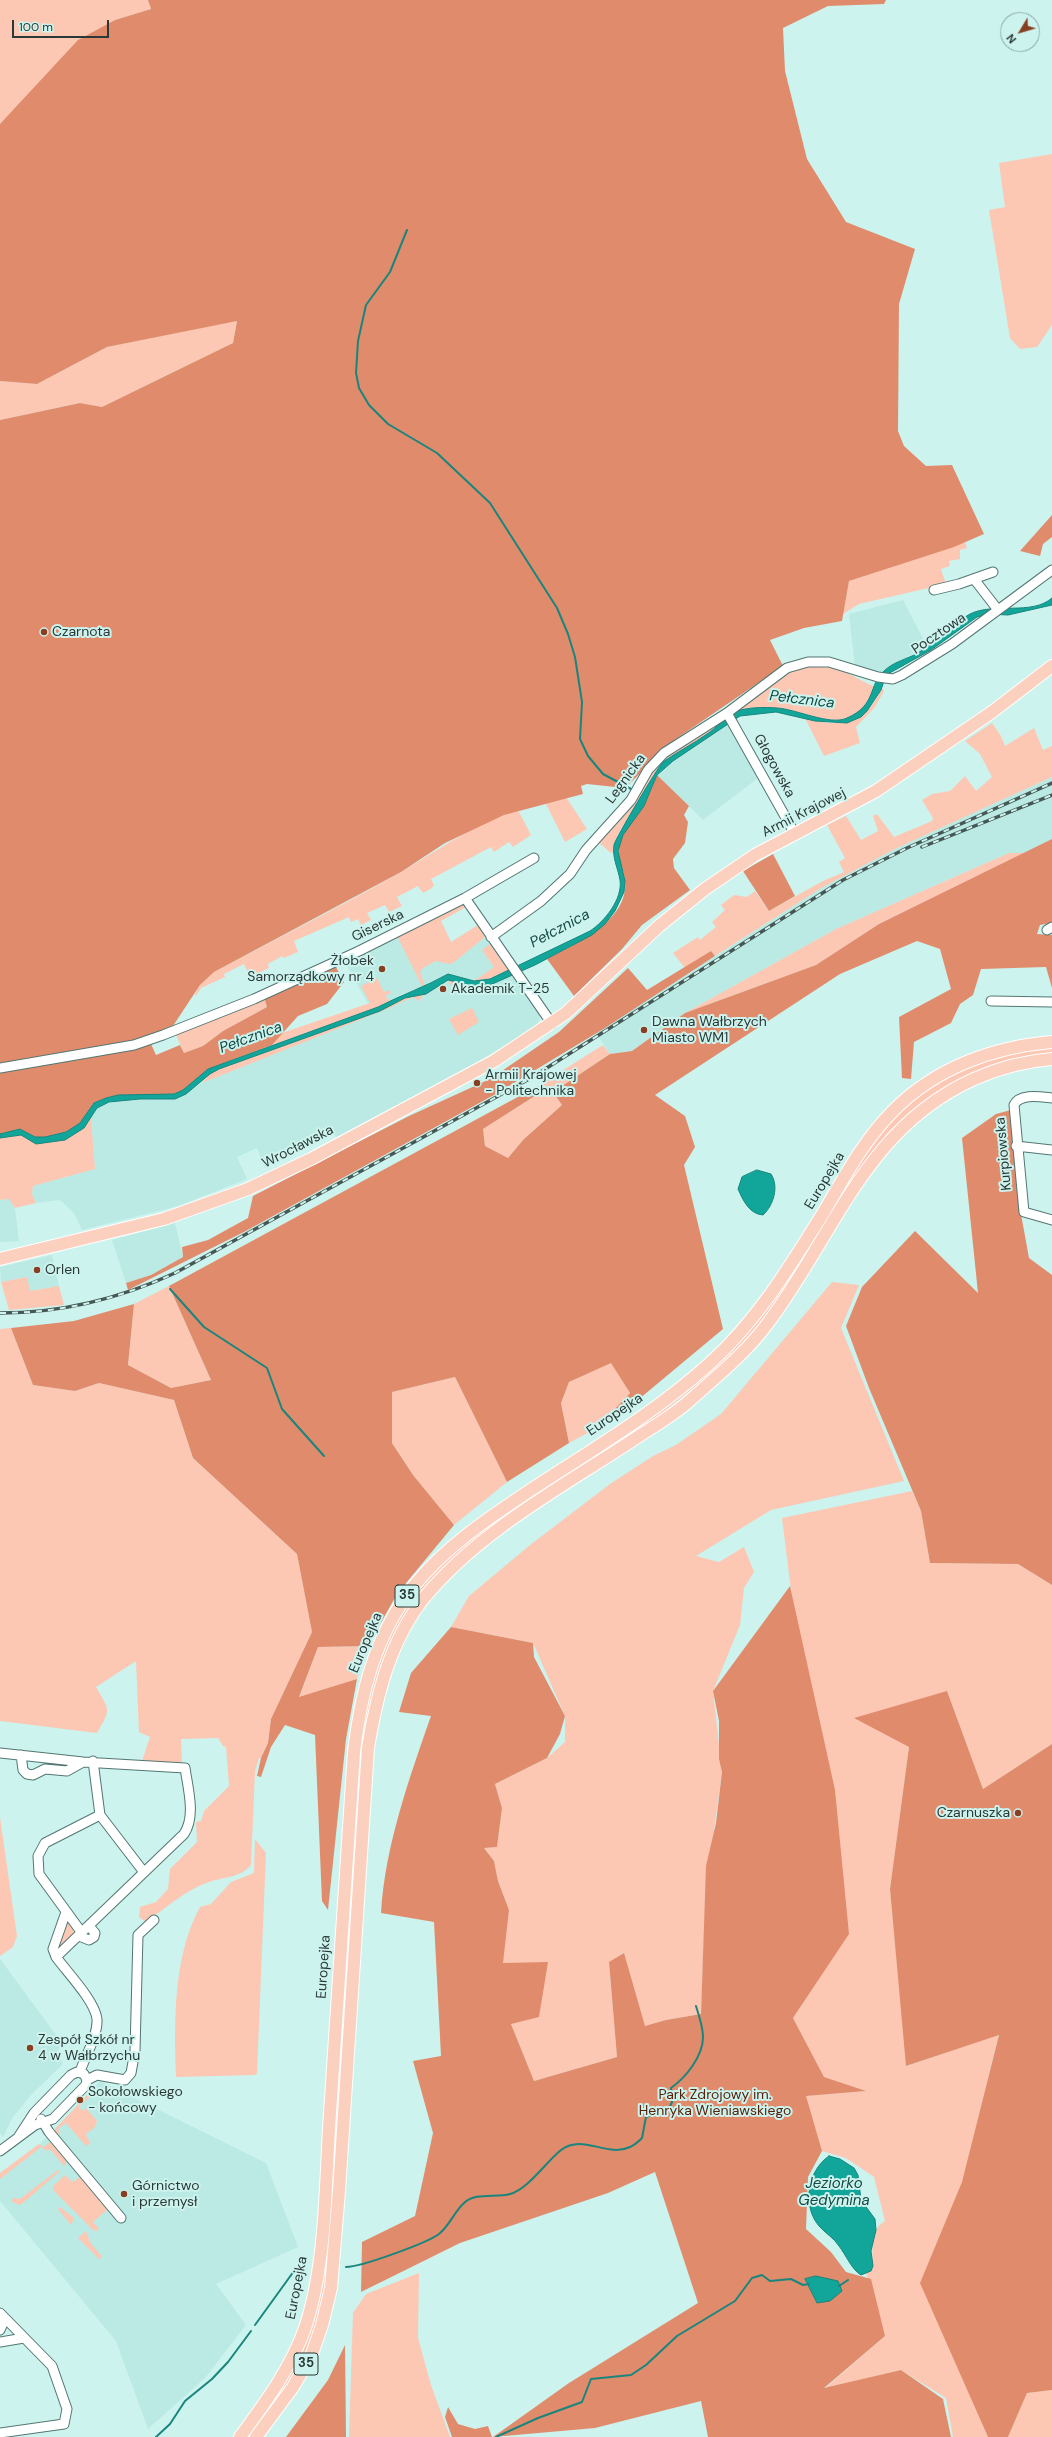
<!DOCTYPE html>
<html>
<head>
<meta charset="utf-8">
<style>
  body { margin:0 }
  #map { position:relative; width:1052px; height:2437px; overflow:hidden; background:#cdf3ee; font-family:"DM Sans",sans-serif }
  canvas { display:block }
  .north { position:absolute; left:1000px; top:12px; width:40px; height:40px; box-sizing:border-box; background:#cdf3ee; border:1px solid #8ca9a5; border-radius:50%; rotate:232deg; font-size:11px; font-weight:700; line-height:16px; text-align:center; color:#2a3937 }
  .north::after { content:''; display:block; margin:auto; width:14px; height:18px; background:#873f21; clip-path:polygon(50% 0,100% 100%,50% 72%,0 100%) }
  .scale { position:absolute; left:12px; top:20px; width:97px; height:18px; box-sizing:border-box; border:2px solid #2a3937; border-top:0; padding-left:5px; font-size:12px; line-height:14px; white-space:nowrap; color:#2a3937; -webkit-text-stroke:3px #cdf3ee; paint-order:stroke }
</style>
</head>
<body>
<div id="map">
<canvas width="1052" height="2437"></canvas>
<div class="north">N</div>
<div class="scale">100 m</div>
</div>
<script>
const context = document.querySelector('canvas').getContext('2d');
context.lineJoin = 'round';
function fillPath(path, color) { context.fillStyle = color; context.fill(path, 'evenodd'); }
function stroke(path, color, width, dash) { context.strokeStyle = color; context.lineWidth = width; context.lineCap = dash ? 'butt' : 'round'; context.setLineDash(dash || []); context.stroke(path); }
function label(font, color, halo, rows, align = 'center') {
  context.font = font + ' "DM Sans",sans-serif'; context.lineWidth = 4; context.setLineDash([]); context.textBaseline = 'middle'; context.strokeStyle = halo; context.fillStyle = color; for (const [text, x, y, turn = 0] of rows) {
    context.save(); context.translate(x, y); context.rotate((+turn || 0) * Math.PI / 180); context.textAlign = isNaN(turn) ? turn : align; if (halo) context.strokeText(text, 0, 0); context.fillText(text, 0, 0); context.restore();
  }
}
fillPath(new Path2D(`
  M903,600L927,646L892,665L880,674L855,666L849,614Z
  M729,724L758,778L703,820L657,775L664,768Z
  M1052,777V839L1027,853H1009L836,929L685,1013L632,1051L610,1054L596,1033L823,887L897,848Z
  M439,918L451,942L461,954L485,937L539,1012L540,1018L536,1027L476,1063L337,1137L331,1134L265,1168L257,1148L237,1157L247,1179L178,1206L82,1230L74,1213L60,1200L36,1203L32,1194L33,1186L95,1169L91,1118L99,1106L119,1100L175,1099L202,1083L414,997L419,1001L425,992L423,988L402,994L390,1001L385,996L368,1004L345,962Z
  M9,1199L15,1208L19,1241L0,1242V1200Z
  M175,1223L183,1257L151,1275L126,1283L112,1240Z
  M52,1255L59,1286L30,1291L26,1277L1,1282L0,1267Z
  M0,1959L62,2043L57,2052L63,2064L31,2095L13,2117L3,2137L0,2133Z
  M100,2081L266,2163L298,2247L216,2284L246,2325L205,2378L148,2429L116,2341L0,2201V2177L40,2144Z`), '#baeae3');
fillPath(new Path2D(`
  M0,0H148L151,9L115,20L0,124Z
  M1052,154V325L1037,347L1020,349L1010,338L989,210L1005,207L999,163Z
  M237,320L233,343L102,407L80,403L0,420V381L37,384L107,347Z
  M965,542L967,548L960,550V559L949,561L950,566L941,569L946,584L859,604L843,614L849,581Z
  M808,664C842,665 846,674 875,687C869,700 860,717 844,719C809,725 777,697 735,712L787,670Z
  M882,688L884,691L875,707L856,727L860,743L824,756L805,718C840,729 866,724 882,688Z
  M725,718L726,720L708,734L660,764L639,803L618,834L613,852L611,853L598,842L629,809L650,773L663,759Z
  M992,723L1001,736L1005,746L1034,728L1043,750L1052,746V777L897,848L823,887L715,956L711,951L685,968L673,953L698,937L700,940L716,927L712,922L725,910L721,905L734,895L747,897L755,891L769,911L823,881L844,872L839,862L845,858L827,825L846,816L861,840L878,831L873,816L877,814L894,837L932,821L933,818L922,800L932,794L950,791L965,776L976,791L992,777L980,754L965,741Z
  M566,797L587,829L565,842L545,802Z
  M518,810L531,835L513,847L509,842L494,852L491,847L431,879L434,885L432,888L423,893L418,886L397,897L402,906L389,912L385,905L367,913L371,920L361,925L358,919L351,922L349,917L294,941L298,952L284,958L282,956L268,964L269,968L250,977L244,964L224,974L225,977L201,988L196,996L195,994L200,985L214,972C276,939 340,907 401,872C439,850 475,823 518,810Z
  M1009,853H1027L879,924L816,965L685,1013L836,929Z
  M461,903L466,907L441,921L451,942L478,925L485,937L453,963L449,964L436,961L423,968L420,972L425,986L423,988L397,936Z
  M490,944L508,970L490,979L474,981L494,967L482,950Z
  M377,978L384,992L389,990L391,993L385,996L390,1001L378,1007L272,1045L282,1033L370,1003L361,986Z
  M448,980L464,983V987L455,992Z
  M424,994L419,1001L413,997L387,1009L202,1083L210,1074L219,1069L380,1011L405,998Z
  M264,997L267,1007L223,1031L203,1046L184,1053L176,1035Z
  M472,1008L479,1022L458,1035L449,1019Z
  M603,1045L610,1054L553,1092L562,1105L523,1140L508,1158L485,1146L483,1129L541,1092L538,1086Z
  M1052,1047V1054L964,1078L939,1092L913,1111L879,1145L768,1313L734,1353L711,1374L657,1417L507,1517L452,1560L380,1674L339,2117L326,2289L315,2332L299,2369L251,2437H244L315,2307L359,1742C364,1719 367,1695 373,1673C386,1628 418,1588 448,1555L730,1349L868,1149L896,1114L934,1084L993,1056Z
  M91,1118L95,1169L33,1186L32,1194L36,1203L15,1208L9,1199L0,1200V1138L21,1135L36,1144L65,1140L84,1128Z
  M27,1277L30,1291L59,1286L64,1305L9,1310L1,1282Z
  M832,1282L859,1285L841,1328L904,1481L771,1510L696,1556L719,1562L744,1547L754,1572L744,1588L740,1625L713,1691L722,1772L706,1888L701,2014L666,2020L645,2027L623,1953L609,1963L617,2057L534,2081L511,2024L548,1963H502L509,1910L498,1881L494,1861L484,1848L497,1847L502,1808L495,1784L547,1758L565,1742V1716L533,1643L451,1627L469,1596L530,1545L610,1484L653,1456L676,1445L721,1414Z
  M169,1286L211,1380L171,1388L128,1365L134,1304Z
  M11,1328L33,1385L75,1391L99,1383L174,1400L193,1458L297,1554L312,1632L271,1719L268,1743L261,1758H259L255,1771L251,1865C241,1877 226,1877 212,1881C188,1888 166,1908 146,1922L139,1917L140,1907L156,1902L168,1889L170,1869L197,1842L196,1822L201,1821L204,1811L229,1786L226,1747L223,1746L218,1738L181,1739L182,1762L178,1764L142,1761L150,1737L139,1732L136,1661L96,1687C110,1711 111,1709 97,1733L0,1721V1329Z
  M611,1362L630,1393L597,1428L569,1443L561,1403L569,1382Z
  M455,1377L507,1482L454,1525L413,1475L392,1443V1392Z
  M912,1491L921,1511L930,1563L1018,1564L1052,1585V1744L983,1789L947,1691L909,1747L890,1889L907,2066L999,2034L961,2189L962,2376L988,2437H953L946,2398L901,2370L824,2389L885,2336L866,2273C877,2267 869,2243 876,2230C877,2227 882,2223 885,2221L874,2177L846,2158L822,2151L805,2096L865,2091L824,2077L793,2018L848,1934L791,1590L782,1518Z
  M368,1646L357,1679L299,1698L318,1647Z
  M0,1817L17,1936L13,1947L0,1956Z
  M255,1839L266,1853L257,2073L255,2075L176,2077C174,2023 173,1956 200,1907L211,1904L231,1882L254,1873Z
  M67,1919L73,1927V1936L60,1951L56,1950Z
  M92,2090L93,2094L79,2107L83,2111L86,2108L97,2121L95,2127L86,2134L90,2143L86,2146L66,2123L58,2129L60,2134L56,2135L54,2130Z
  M50,2142L66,2160V2164L64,2166L50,2149L47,2151L41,2147L0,2179V2173L39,2144L44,2147Z
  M58,2170L60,2171L23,2203L19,2205L11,2201L14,2198L20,2199Z
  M65,2175L72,2182L80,2177L108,2209L93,2222L99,2229L97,2231L93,2230L53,2190V2186Z
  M60,2207L74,2218L71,2225L58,2209Z
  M86,2231L90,2242L102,2257L99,2259L78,2238Z
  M419,2273L418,2338L431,2385L450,2437H349L353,2313L366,2294Z
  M1052,2390V2437H1008L1027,2393Z`), '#fcc8b4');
fillPath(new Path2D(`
  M148,0H886L884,4L828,6L783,28L785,71L807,159L846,222L915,249L899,304L898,431L904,446L926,466L952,465L984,534L954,547L849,581L842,621L804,628L770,640L783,666L676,739L625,788L587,784L581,786L583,794L504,815L445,843L401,872L214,972L200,985L171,1029L133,1042L0,1064V420L80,403L102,407L233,343L237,321L107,347L37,384L0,381V124L78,40L115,20L151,9Z
  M1052,515V537L1043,544L1040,556L1020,551Z
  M657,775L689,806L684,815L688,822L685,843L673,859L674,868L690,890L642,925L622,949L574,996L547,959C575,944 629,921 625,881C624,867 615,857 620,842C625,828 636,818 643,806C649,797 653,785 657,775Z
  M1052,839V923L1040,925L1037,934L1052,935V988L1046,967L981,969L973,995L960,1004L951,1023L914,1042L911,1079L902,1078L899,1017L951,989L940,949L917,941L840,974L655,1095L685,1116L695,1147L684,1165L723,1329L639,1399L597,1428L630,1393L611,1363L569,1382L561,1403L569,1443L507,1482L455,1377L392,1392V1443L413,1475L454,1525L397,1594L368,1646L318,1647L299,1697L357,1679L346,1739L328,1910L322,1901L315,1735L285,1725L271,1747L261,1777L257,1776L261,1758L268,1743L271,1719L312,1632L297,1554L193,1458L174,1400L99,1383L75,1391L33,1385L11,1328L74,1321L134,1304L128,1365L171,1388L211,1380L169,1286L538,1086L541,1092L483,1129L485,1146L508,1158L523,1140L562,1105L553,1092L610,1054L632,1051L685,1013L816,965L879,924Z
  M773,854L795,896L769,911L743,871Z
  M711,951L715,956L605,1028L494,1095L244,1232L128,1290L126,1283L151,1275L183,1257L182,1247L208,1240L248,1218L253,1196L409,1116L490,1079L559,1032L628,968L647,990Z
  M336,967L344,982L327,1004L298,1016L272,1045L208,1069L183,1090L174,1094L159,1096L118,1095L106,1098L94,1103L80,1123L66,1132L45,1137H35L20,1129L0,1134V1072L22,1069L151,1044L156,1055L180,1045L184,1053L203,1046L223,1031L267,1007L264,997Z
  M1011,1110L1021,1214L1029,1258L1052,1275V1585L1018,1564L930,1563L921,1511L869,1388L846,1326L862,1287L915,1231L978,1293L962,1138L996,1114Z
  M790,1586L835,1790L849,1934L793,2018L824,2077L866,2091L806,2096L822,2151L808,2177L806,2229L831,2252L846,2272L871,2279L885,2336L824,2388L901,2370L943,2399L951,2437H708L701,2401L595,2428L493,2437L569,2383L698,2303L655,2172L608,2193L460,2243L361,2292L362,2242L415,2216L433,2133L413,2061L441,2056L434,1922L381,1913C385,1846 409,1779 431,1716L399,1712L411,1673L451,1627L533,1643L534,1657L565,1716L560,1734L547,1758L495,1784L502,1808L497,1847L484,1848L494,1861L498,1881L509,1910L503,1963L548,1962L539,2017L511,2024L534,2081L617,2057L609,1962L624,1953L645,2026L666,2020L701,2014L706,1866L716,1823L722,1772L719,1759V1721L713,1691Z
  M947,1691L983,1789L1052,1744V2390L1027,2393L1008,2437H988L920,2283L962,2182L999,2035L906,2066L890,1889L909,1747L854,1718Z
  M345,2345L346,2437H286L328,2380Z
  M448,2407L458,2424L475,2429L488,2426L492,2437H452L445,2417Z`), '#e08c6c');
const water = new Path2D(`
  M1052,598V605L1008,615L988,614L977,617L931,650L886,675L881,690L867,711L861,717L847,723L815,721L776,712L740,716L673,761L657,775L644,806L623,835L618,851L625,881L624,892L615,911L605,924L592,935L535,965L490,985L476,987L448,980L426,994L405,998L380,1011L219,1069L210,1074L186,1094L175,1099H140L109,1102L97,1108L84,1128L65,1140L36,1144L21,1135L0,1138V1134L20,1129L35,1137H45L66,1132L80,1123L94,1103L106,1098L118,1095L174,1094L183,1090L208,1069L378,1007C401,995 425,987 448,974L474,981L490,979L590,931C604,922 623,899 620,880C618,868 612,858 614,845C615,839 659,765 663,762C677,752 693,744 707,734C717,728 725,717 735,712C746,707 766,707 777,708C796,709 830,726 847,718C877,705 868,685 884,671C893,662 907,659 918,653C936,641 952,624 970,614C994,602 1032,616 1052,598Z
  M757,1170L771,1174C779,1186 774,1205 763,1215C749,1214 743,1200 738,1189L742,1177Z
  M829,2156L840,2159L854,2168L858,2175L861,2200L875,2219L876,2230L871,2251L873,2266L871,2271L861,2275C852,2270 846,2255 839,2246C834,2238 825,2233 819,2226C802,2206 807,2171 829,2156Z
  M816,2276L838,2281L842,2291L830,2301L817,2303L805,2279Z`);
fillPath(water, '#12a69a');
stroke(water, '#19857c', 1);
stroke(new Path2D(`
  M407,230L390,272L366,305L358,341L356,373L359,388L369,405L388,424L437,453L490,503L557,608L568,634L575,657L582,702L580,739L588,756L603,774L631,789
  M170,1289L204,1327L267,1368L282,1409L324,1456
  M346,2267C361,2267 427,2243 439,2234C450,2225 454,2212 464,2203C475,2192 496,2198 510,2194C528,2189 546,2162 561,2150C583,2133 607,2158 630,2147C635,2145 639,2141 642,2138L646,2117L669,2109L672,2102L671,2088C685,2078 703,2057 703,2037C703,2027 699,2016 696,2006
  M839,2286L848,2280
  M255,2325L294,2271L303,2268
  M156,2437L170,2424L185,2401L212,2379L228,2362L251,2331
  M496,2437L538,2418L582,2402L591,2379L631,2375L646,2365L677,2336L735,2301L752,2278L762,2275L770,2281L791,2279L803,2285L809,2284`), '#19857c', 2);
const minor = new Path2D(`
  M974,579L998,610
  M934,590L959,584L993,572
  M727,713L795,834
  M465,898L552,1024
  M1047,930L1052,927
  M491,937L541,901L570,874L586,850L631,800L648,770L664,753L727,713L787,668L808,662H829L878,677L893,679L902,675L952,644L1052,570
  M991,1001L1052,1002
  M0,1068L134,1045L163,1035L254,999L359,951L465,898L534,858
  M1052,1098C1041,1097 1020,1093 1014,1105L1024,1212L1052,1220
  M1016,1146L1052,1150
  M0,1753L83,1762L185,1768C188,1789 196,1816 184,1834L56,1957C67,1972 95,2001 97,2019C98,2036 85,2056 80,2072
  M21,1755L23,1770L27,1774L33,1775L45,1769L67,1771L83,1762
  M93,1761L100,1815L143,1871
  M82,1933L39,1874L38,1856L45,1843L100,1815
  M79,1936L89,1940L94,1937L95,1933L89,1926
  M56,1957L53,1949L66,1912
  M87,2080L97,2075L125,2080L131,2073L135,2051L138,1935L154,1920
  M41,2119L49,2132L121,2218
  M0,2151L35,2125L53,2119L86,2085L87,2080L84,2074L77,2072L71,2075L34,2113L19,2136
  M0,2313L52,2366L67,2409L64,2424L0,2433
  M0,2330L5,2319
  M0,2342L24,2338`);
const major = new Path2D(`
  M0,1259L164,1219L248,1189L311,1159L494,1061L566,1013L659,926L705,889L755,855L876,791L992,712L1052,666
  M240,2437C265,2403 291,2368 305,2328C327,2262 325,2182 330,2113C338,1993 346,1872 354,1752C361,1692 375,1636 413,1587C445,1547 487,1519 529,1491C590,1451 655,1413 709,1364C757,1321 791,1265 825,1210C845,1176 864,1140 893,1111C935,1068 993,1047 1052,1042
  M256,2437L293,2387L312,2354L322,2325L331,2288L339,2191L368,1748C377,1694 390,1641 424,1598C478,1532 560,1488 630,1442C649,1429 671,1417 688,1402C716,1377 746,1353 768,1323C835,1234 865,1128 974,1079C999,1068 1025,1061 1052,1059`);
stroke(minor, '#537672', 11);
stroke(major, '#fff', 14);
stroke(minor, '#fff', 9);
stroke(major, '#fcd0bf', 12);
const rail = new Path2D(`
  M922,847L1052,795
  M0,1313C62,1313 119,1299 175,1273L531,1078L843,880L907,848L1052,783`);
stroke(rail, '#455855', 3.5);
stroke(rail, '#cdf3ee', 2, [6]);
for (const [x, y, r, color] of [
  [44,632,4,"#873f21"],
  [382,969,4,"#873f21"],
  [443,989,4,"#873f21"],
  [644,1030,4,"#873f21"],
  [477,1083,4,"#873f21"],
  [37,1270,4,"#873f21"],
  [1018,1813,4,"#873f21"],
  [30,2048,4,"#873f21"],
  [80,2100,4,"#873f21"],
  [124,2194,4,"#873f21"]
]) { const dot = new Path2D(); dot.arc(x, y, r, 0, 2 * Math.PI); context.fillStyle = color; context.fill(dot); stroke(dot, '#cdf3ee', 1.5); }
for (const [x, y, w] of [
  [407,1596,24],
  [306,2364,24]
]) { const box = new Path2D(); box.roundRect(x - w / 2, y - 11, w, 22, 3); context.fillStyle = '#cdf3ee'; context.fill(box); stroke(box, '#2a3937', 1); }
label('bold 13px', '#2a3937', null, [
  ["35",407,1596],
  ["35",306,2364]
]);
label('14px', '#2a3937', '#cdf3ee', [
  ["Czarnota",52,632],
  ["Żłobek",374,961,"right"],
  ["Samorządkowy nr 4",374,977,"right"],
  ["Akademik T-25",451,989],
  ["Dawna Wałbrzych",652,1022],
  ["Miasto WM1",652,1038],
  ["Armii Krajowej",485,1075],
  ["- Politechnika",485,1091],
  ["Orlen",45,1270],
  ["Czarnuszka",1010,1813,"right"],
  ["Zespół Szkół nr",38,2040],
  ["4 w Wałbrzychu",38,2056],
  ["Sokołowskiego",88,2092],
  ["- końcowy",88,2108],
  ["Górnictwo",132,2186],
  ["i przemysł",132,2202]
], 'left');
label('14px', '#2a3937', '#cdf3ee', [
  ["Pocztowa",939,634,-34],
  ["Głogowska",774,766,61],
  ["Legnicka",626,779,-54],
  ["Armii Krajowej",804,813,-27],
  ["Giserska",378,926,-26],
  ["Wrocławska",298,1147,-27],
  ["Kurpiowska",1004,1154,-95],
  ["Europejka",825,1181,-59],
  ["Europejka",615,1415,-34],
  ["Europejka",366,1643,-67],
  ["Europejka",324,1967,-86],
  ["Europejka",297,2288,-79]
]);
label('14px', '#56210a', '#cdf3ee', [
  ["Park Zdrojowy im.",715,2095],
  ["Henryka Wieniawskiego",715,2111]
]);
label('italic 15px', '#134a45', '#cdf3ee', [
  ["Pełcznica",802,700,7],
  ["Pełcznica",560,929,-28],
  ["Pełcznica",251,1038,-20],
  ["Jeziorko",834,2184],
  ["Gedymina",834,2201]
]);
</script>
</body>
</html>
